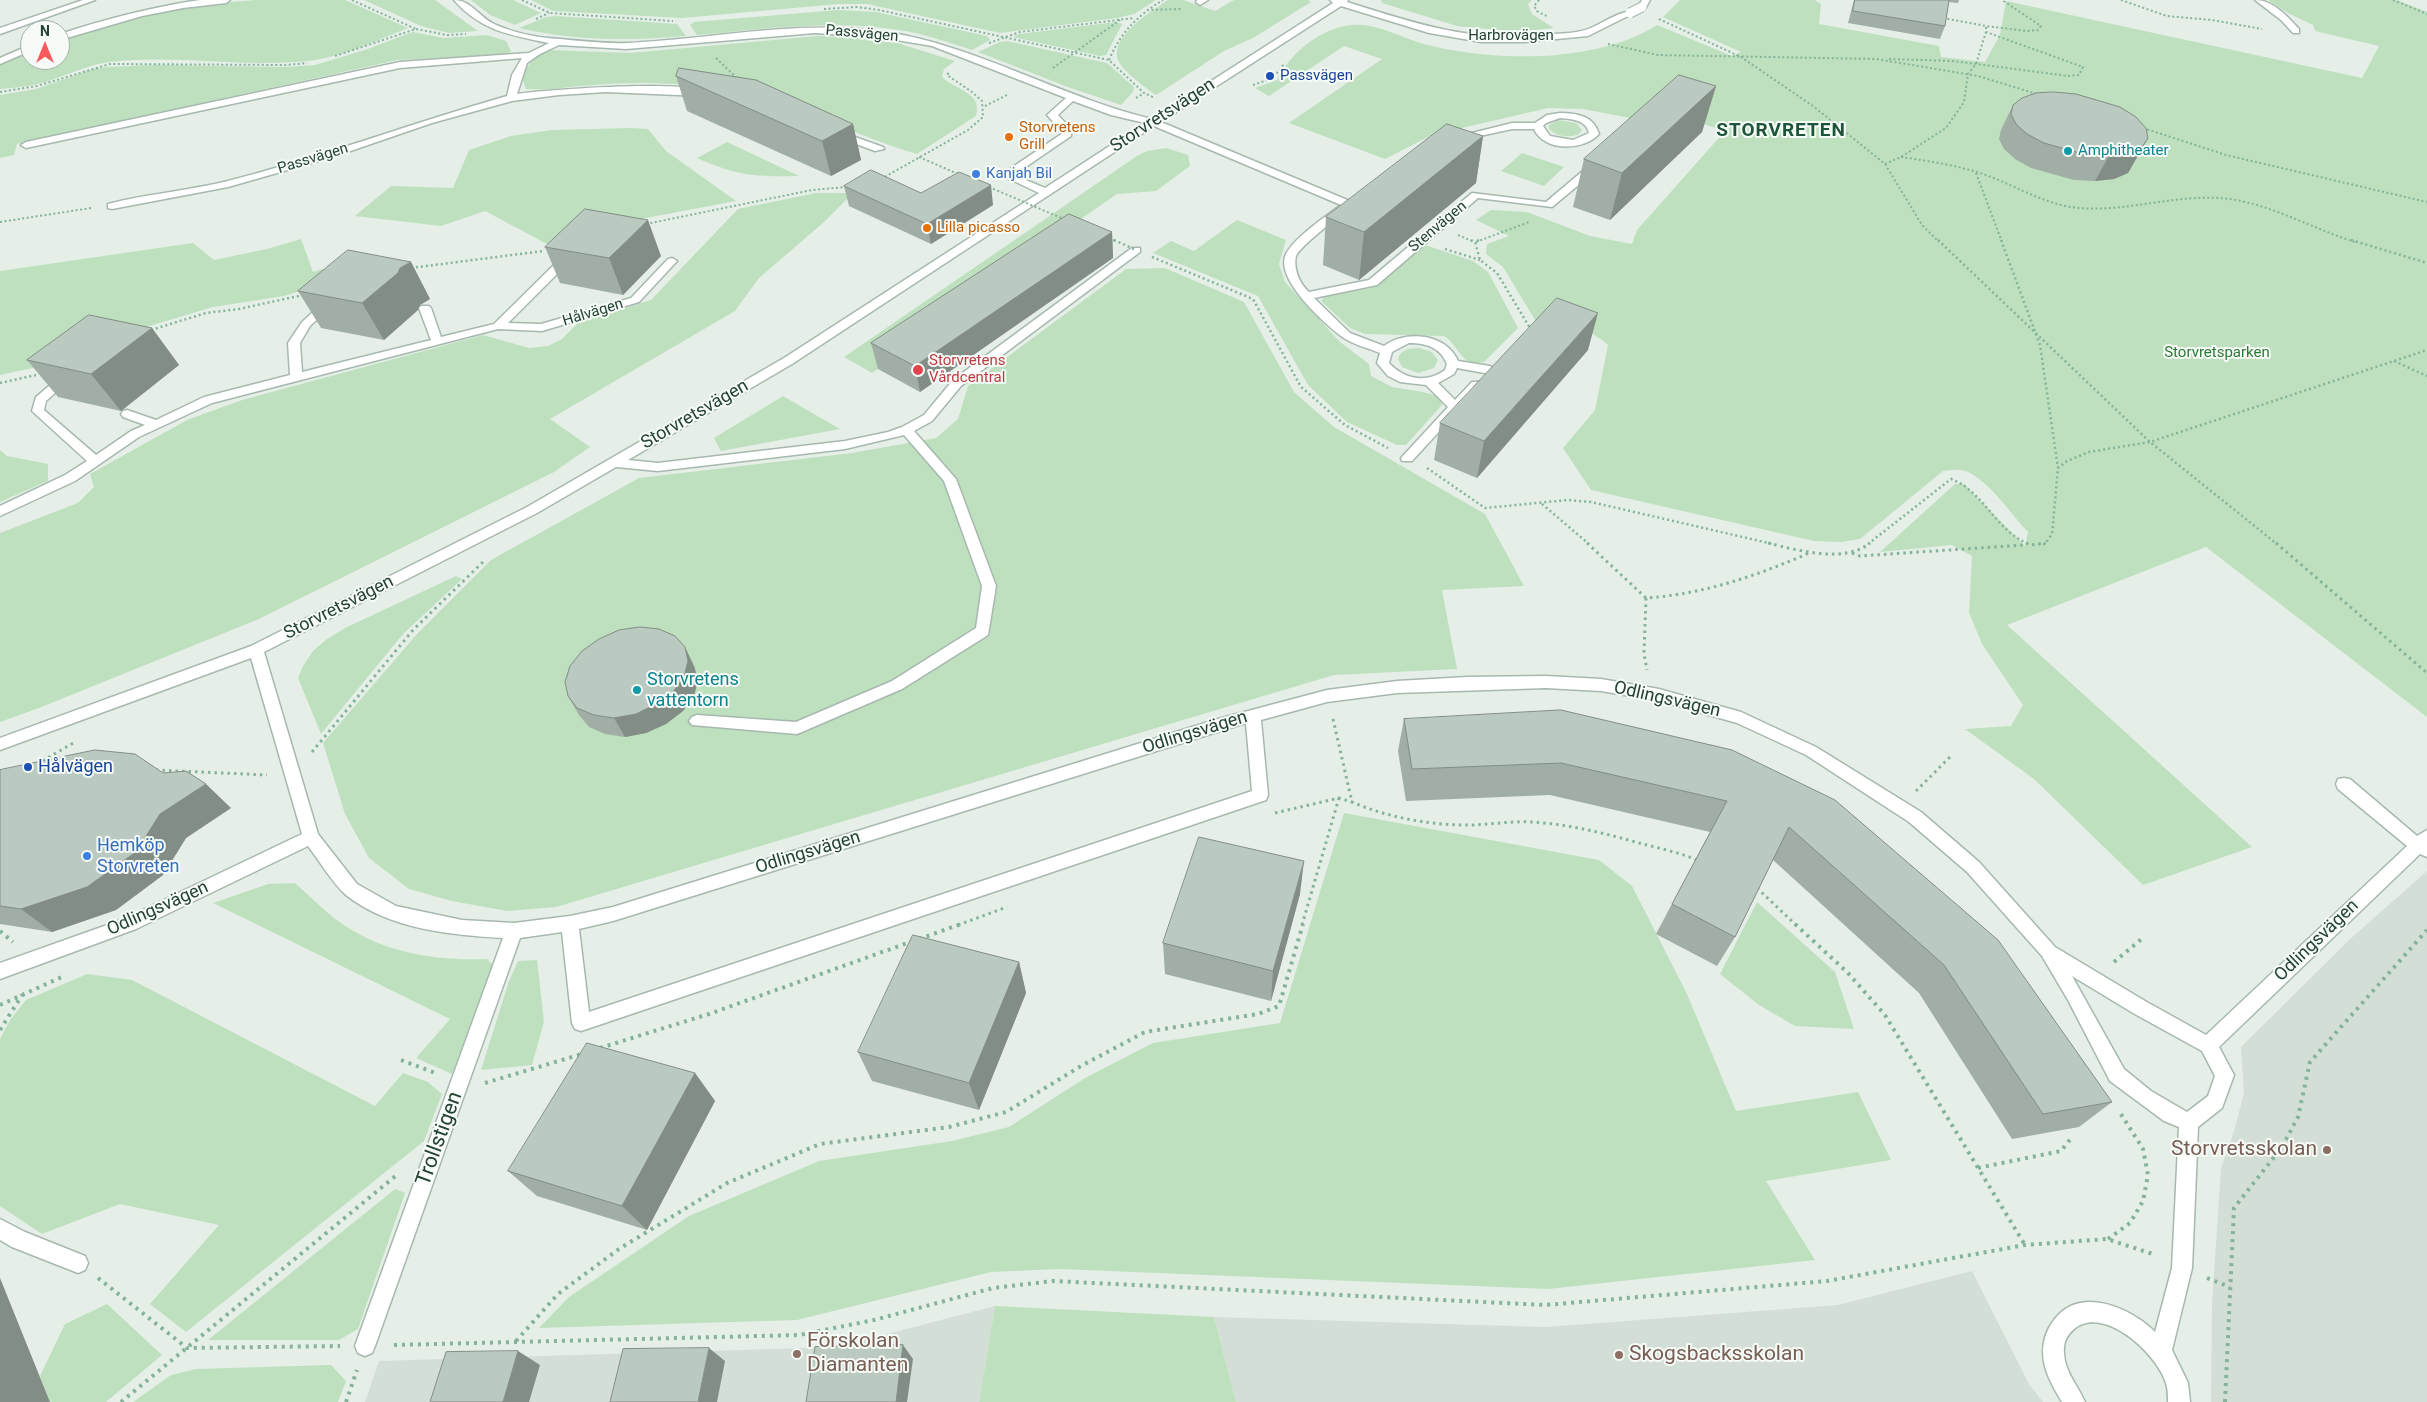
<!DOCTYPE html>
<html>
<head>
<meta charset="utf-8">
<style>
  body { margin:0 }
  #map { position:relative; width:2427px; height:1402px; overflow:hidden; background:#e5efe8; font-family:Roboto,sans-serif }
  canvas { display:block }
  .north { position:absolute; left:20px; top:20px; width:50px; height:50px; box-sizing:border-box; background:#f6fbf7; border:1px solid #a2b1a8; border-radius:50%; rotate:0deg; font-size:14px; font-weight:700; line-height:20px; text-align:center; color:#234232 }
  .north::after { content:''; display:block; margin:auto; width:18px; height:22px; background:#f75b5c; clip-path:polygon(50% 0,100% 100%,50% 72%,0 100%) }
</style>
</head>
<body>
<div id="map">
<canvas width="2427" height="1402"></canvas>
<div class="north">N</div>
</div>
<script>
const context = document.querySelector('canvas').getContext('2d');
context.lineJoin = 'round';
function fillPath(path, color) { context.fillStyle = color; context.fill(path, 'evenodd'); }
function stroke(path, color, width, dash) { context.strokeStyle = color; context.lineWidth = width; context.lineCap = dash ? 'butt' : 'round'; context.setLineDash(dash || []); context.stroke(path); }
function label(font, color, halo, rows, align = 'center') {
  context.font = font + ' Roboto,sans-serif'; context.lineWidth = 4; context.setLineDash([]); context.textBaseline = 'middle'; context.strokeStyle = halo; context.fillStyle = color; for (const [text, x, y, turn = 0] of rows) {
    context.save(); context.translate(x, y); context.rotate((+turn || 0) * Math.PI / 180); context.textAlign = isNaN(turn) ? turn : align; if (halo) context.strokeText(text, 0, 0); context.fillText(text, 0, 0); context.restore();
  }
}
fillPath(new Path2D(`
  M2427,871V1402H2211L2212,1304L2221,1168L2234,1131L2244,1093L2241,1047L2348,941Z
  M1972,1271L2029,1384L2043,1402H1236L1214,1317L1546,1327L1838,1305Z
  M995,1306L979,1402H365L379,1361L837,1347Z`), '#d3dfd6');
fillPath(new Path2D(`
  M257,0H345L408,28C378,40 346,55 315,60C247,69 178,54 110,62C85,65 62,78 38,84C25,87 12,88 0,89V63L30,49V60H60V39L129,18L194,5Z
  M364,0H435L478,31L449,33L421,26Z
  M471,0H513L541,13L515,25L490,15Z
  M531,0H1156L1134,14L1117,18L1000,33L867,4H838L682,18L553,11Z
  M1168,0H1183L1215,11L1234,0H1308L1311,2L1253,38L1224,51L1156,95C1146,88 1125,73 1119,62C1107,38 1153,10 1168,0Z
  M1381,0H1532L1528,4L1532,14L1554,28L1517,32L1457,26L1382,3Z
  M1680,0H1815L1821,4L1819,24L1939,46L1941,57L1985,62L2000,35L2006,1L2362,78L2379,46L2315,31L2313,25L2288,13L2268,0H2397L2427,12V717L2206,547L2007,625L2252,847L2143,885L2034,779L1965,729L2011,726L2023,705L1982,644L1969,613L1972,556L1952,545L1880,552L1955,484H1964L2025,546L2028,532C2010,513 1993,486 1970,473C1962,468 1952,470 1943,471L1860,539L1841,542L1814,541L1591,490L1563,448L1595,410L1608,345C1587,326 1563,323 1535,320L1503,267L1486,254L1487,244L1509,236L1476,220L1491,210L1527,212L1590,236L1632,244L1637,230L1725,131L1669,113L1630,118L1583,109L1548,108L1432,135L1385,159L1289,123L1382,59L1344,46L1269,96L1255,88L1277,80C1290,53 1321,28 1351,25C1377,23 1399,37 1424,44C1493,62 1596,64 1657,25L1732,56L1741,52L1663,17Z
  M838,10L876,12L987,36L990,40L972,50C950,43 928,35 906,31C836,19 767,28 697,35L690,25L694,22Z
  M556,16L677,24L686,36C629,41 575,41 519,28L546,17Z
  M1116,22L1122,24L1106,55L1100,56L1013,37L1019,34Z
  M413,32L444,38L487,35L506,41L511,51L507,55L397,60L17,144L14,155L0,158V95L36,89L93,69L107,67L155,65L285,67L315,65L365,50Z
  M818,36L854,37L897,43L955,61L944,69L942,77C955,90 983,92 976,116L917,154C854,136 794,101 731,90C687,83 638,81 594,85C571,86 549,91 526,89L522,78C528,63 534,56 549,50L630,53Z
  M1007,41L1107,63L1134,87L1133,92L1121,105L1068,87L978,52L1000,42Z
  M1558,120L1576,123L1582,130L1579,134C1569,138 1557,137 1549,129V125Z
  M630,128L648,129L666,151L736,201L646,218L547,244L485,211L441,226L355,216L391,186L453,188L469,150L511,136L552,130Z
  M727,142L799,176C755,177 738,176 697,158Z
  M1166,148L1188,155L1190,166L1156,191L1117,194L1065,230L1072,239L872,373L844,357L1137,156L1147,151Z
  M1522,153L1564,167L1544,186L1501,171Z
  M816,193H853L824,222L759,278L735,311L550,419L590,447L554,472L259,619L39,708L0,722V533L78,503L94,487L90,474L187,420L242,400L483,335L529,348L548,346L562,339L578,323L651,300L738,209Z
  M1237,220L1286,240L1279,264L1285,282L1340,342L1369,364L1371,376L1392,387L1423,392L1438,396L1442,405L1406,445H1397L1347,422L1308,385L1258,296L1153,253L1171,241L1194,251Z
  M301,239L313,272L346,262L353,274L284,296L213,307L106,339L37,367L0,375V271L193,243L214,260L267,249Z
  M1425,245L1473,261L1488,272L1518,328L1484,362L1470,364C1460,356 1452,340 1444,336L1365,334L1350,328L1321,301L1324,296L1372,288Z
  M1165,268L1244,302L1294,392L1334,427L1485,514L1524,586L1442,590L1457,669L1334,675L556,907L507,911L452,901L409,889L369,858L345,814L323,743L417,634L491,560L639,478L852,453L936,438L958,419L968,386L1126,269Z
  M1419,348L1432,352L1438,360L1434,368L1418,373L1402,367L1398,359C1401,349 1410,348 1419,348Z
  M783,396L840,429L721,451L714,438Z
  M0,450L7,456L48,464V481L0,502Z
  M456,576L462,579L403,634L321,734L298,678L303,666L313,651L327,639L345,628Z
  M1344,813L1599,860L1632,886L1687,994L1736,1111L1858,1092L1891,1160L1766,1181L1815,1260L1548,1289L1060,1269L991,1272L797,1320L539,1328L569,1297L689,1216L819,1161L952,1141L1009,1127L1085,1078L1153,1043L1280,1023Z
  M295,883C310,896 325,912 341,923C384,953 435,961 487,959L494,966L452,1074L416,1058L450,1019L213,903L268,884Z
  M1757,902L1835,972L1854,1029L1795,1026L1759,1005L1720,974Z
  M537,960L544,1022L532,1065L481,1070L509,981L518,961Z
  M87,974L132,980L375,1106L403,1073L428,1082L442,1094L424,1141L186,1332L150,1304L219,1225L120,1204L42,1234L0,1206V1039L10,1020L26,1000Z
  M395,1189L405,1193L358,1329L339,1340H208Z
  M107,1304L162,1355L106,1402H50L40,1376L65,1324Z
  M995,1306L1214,1317L1236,1402H979Z
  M331,1365L346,1381L338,1402H133L171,1375L196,1369Z`), '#bee0be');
const minor = new Path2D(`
  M83,0H95L0,34V28Z
  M200,0H230L226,3L183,8L142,16L60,40V34C106,19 152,7 200,0Z
  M454,0C471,0 479,17 494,24C514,33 539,38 560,39C582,41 606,44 628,43C712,39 796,20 880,31C975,44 1059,97 1152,119L1333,3L1330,0H1348L1347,2C1411,22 1468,42 1537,35C1555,33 1577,35 1593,27C1602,23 1627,7 1634,13L1588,36L1525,42H1481L1429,33L1341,6L1161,122L1352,202V206C1341,215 1300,246 1296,256C1293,269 1300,284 1309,292L1369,280L1472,193L1546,202L1591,164H1599V168L1552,207L1478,198L1377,285L1314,298L1350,333L1384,346C1406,329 1447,334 1458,361L1490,366L1496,370L1490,374L1457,368L1454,374L1438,383L1455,400L1472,382H1480L1482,385L1412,461H1402L1401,458L1448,407L1426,385L1400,382L1388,376L1377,363L1380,353C1368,348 1351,344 1341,336C1323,322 1274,278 1286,254C1295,237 1325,217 1341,205L1154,126L792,364L628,460L658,463L845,441L888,432L902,427L924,415L953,380L1132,248H1140V252L961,386L932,421L914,431L956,479L996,586L988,635L902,689L797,734L692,725L689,721L692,717L697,715L796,722L892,681L976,628L982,586L944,481L904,435L845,449L658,471L616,467L537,513L264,652L318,834L357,884L396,906L462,920L514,923L570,916L613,907L1218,719L1327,690L1397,681L1467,677L1546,676L1601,679L1659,689L1741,712L1816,747L1921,812L1979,862L2055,947L2145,1001L2206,1035L2407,846L2338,789L2336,784L2338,779L2344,778L2350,779L2417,836L2427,830V857L2420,854L2219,1047L2234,1075L2222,1108L2198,1127L2192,1268L2172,1350L2188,1383L2190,1402H2168C2168,1396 2168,1389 2166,1383C2157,1354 2103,1303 2073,1330C2066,1336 2063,1344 2064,1354C2065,1372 2078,1386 2085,1402H2062C2053,1387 2043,1370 2043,1352C2043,1341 2047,1329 2054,1320C2080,1285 2131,1308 2155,1332L2172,1268L2179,1127L2164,1121L2110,1081L2068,1000L2042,956L1967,872L1909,822L1806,755L1737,723L1659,701L1601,691L1546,688L1397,693L1327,702L1261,720L1268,795L1266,800L581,1031L575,1029L572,1023L562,932L520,938L375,1346L372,1353L365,1356L358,1353L355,1346L503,938C450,935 389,929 346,895C333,884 319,860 308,846L136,929L0,979V963L124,919L302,834L251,658L0,750V738L251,646L527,507L784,358L1039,193L1001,175L1063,133L1047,115L1066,98L932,46L879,37L815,33L626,49L559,45L540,54L527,63L517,94C544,90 690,79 707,93L702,96L606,92L559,95L512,101L432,123L333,157L228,187L112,209L108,208V204C146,194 186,191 224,182C319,158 412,123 507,96L512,75L522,58L400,68L26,148L21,145L26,142L400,62L529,53L549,43C510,35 481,31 454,0ZM1073,101L1111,115L1145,123L1045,188L1014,175L1071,136V129L1058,115ZM1409,343C1426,343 1440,347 1447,364L1445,370C1426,384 1404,379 1389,363L1392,352ZM1246,723L1252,791L589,1012L579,929L613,921ZM2072,976L2133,1013L2202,1051L2215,1076L2208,1096L2187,1112L2151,1091L2124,1069Z
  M1197,0H1208L1200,5L1196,2Z
  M1642,0H1650L1645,9L1642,10L1638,7Z
  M2255,0C2273,0 2287,16 2299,29V33H2293L2281,20Z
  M30,45V51L0,64V58Z
  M1560,113C1577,113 1594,116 1599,134C1584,151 1544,152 1534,129H1512L1457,141L1452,138L1512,123H1535L1547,115ZM1560,118C1572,119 1586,120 1589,133L1573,140L1550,136L1543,126L1546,123Z
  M838,131L883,147L884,149L875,151L835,136L833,134Z
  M569,253L574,256L573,258L508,323L541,324L631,298L668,259L672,258L677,261L639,302L542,331L498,329L212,403L139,437L75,481L0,516V506L65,475L87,461L32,411L36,397L62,375H70L72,378L46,401L44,410L96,455L131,431L145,425L123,417L121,414L123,411L127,410L156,420L204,397L290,375L288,343L302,322L325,301H333L335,303L310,326L300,343L302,372L431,340L419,308L421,306H429L431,308L441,337L494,324L565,254Z
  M0,1219L25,1232L85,1256L88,1263L85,1270L78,1273L12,1247L0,1240Z`);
stroke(minor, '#a7b8ae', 3);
stroke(new Path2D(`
  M352,0L416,29
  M522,0L550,13L673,21
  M1539,0L1534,6L1537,11L1548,17
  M2121,0L2167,16L2212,20L2262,29
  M2393,0L2427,14
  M824,9L857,7L879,10L1109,60L1144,93L1155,98
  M1147,10L1181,9
  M1943,18L1986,26
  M536,19L549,13
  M1659,19L1741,57L1813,106L1885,164L1922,225L1939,242
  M989,43L1020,32L1134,18
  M1608,44L1658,55L1876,59L1978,76L2037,94
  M335,56L416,29L447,35L466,34
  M716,58L739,80
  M1889,59L1953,61L2068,76L2079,75L2083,67L1986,32V26L2027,31L2038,30L2041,26L2002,0
  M1109,60C1121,32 1137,16 1163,0
  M1053,68L1120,20
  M1253,85L1273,78L1284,64
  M0,92L37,86L110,64L286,65L307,63
  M1136,98L1144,93
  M985,106L1009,94
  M2143,128L2226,155L2427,202
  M1901,157C1928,161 1956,165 1983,174C2012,184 2040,202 2071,207C2121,214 2169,195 2219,198C2266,201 2310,228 2355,242
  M1885,164L1901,157L1946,128L1964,102L1968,74L1976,64L1986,32
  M1976,173L2002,242
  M881,179L968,130L983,117L982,101L972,92L947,75L950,71
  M0,222L91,208
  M646,224L812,190L846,187
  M1458,235L1474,242
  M1476,242L1529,222`), '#84b399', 2, [2, 2.5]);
stroke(new Path2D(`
  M1471,240L1475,242
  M1479,240L1475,242L1480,260L1497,273L1530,328
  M1938,240L2150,442L2277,544
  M2001,240L2040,345L2058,468
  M2351,240L2427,263
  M1445,249L1480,260
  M1152,257L1253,299L1301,387L1345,425L1388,448
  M411,268L543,251
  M151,330L206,313L239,309L303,295
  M2394,361L2427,376
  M0,383L36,375
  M1427,468L1485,508L1568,500L1591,502L1773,544
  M1542,504L1589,544
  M1868,544L1951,479C1985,492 1995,531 2029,544
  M2038,544H2045L2052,534L2058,468L2067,461L2089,452L2150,442L2427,350`), '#84b399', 2.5, [2, 3]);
stroke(new Path2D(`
  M1587,543L1646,598C1704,594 1756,576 1809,553
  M1768,543C1797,550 1844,564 1870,543
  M2026,543L2030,545L2046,543
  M2276,543L2427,673
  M1852,553L1860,556L2024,545
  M1646,598L1644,653L1647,670
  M1333,719L1352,802C1389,818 1434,826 1474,825C1493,824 1512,821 1531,822C1568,824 1604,833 1639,843C1658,848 1678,852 1697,860
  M312,752L413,630L485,560
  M37,764L75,742
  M156,770L267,775
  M1916,791L1950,757
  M1275,813L1339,798L1352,802
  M1757,888L1796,925
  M958,925L1007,907
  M1302,925L1339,798`), '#84b399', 3, [2.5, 4]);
stroke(new Path2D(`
  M1795,924L1847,972L1885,1015L2025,1245
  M0,931L13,942
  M919,939L961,924
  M2114,962L2144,937
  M0,1005L64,976
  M0,1030L22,995
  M600,1048L709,1014L913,941
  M401,1060L438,1074
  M485,1083L582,1054
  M1978,1168L2061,1151L2072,1137
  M2108,1239L2130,1223L2143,1201L2148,1175L2143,1149L2119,1111
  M98,1278L187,1348L340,1346
  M2207,1278L2230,1287
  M516,1341L558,1294L619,1249L727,1183L820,1144L949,1127L1006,1112L1081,1066L1145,1032L1258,1014L1279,1006L1303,924
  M394,1345L799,1335L874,1320L993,1288L1053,1281L1545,1305L1827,1281L2025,1245L2107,1239L2156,1255
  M121,1402L398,1174
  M346,1402L357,1370
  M2225,1402L2234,1208L2282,1147L2298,1117L2310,1062L2427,930`), '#84b399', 4, [3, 5]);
fillPath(minor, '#fff');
const minorBridge = new Path2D(`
  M1630,13L1642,7`);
stroke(minorBridge, '#a7b8ae', 11, []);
stroke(new Path2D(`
  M919,157L958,174
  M989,187L1066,220
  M1109,238L1117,242`), '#84b399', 2, [2, 2.5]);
stroke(new Path2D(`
  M1114,240L1136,250`), '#84b399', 2.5, [2, 3]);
stroke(minorBridge, '#fff', 9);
fillPath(new Path2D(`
  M1854,0H1959L1958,3L1949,2L1945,26L1940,39L1848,23Z
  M676,76L853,124L861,160L831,176L687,111Z
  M1716,86L1702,132L1610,220L1573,207L1584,159Z
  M2013,105L2148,138L2128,173L2114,179L2095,181L2074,180L2031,168L2015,159L2004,149L1999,139L2001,130Z
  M1483,136L1476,183L1359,280L1323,265L1326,217Z
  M844,186L921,193L993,205L931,244L849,206Z
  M1112,232L1113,258L920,392L878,369L871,343Z
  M545,247L661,256L623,295L560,283Z
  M411,262L430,299L420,305L418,310L384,340L321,328L298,291Z
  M152,328L179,365L121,411L58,397L27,360Z
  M1588,350L1477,478L1434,460L1440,423Z
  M694,666L698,680L694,696L683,711L666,724L646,733L625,737L605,734L589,727L579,715L568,696Z
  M1404,719L1732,750L2112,1102L2079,1127L2012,1139L1919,993L1773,860L1735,937L1717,966L1656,934L1710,832L1550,795L1406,801L1398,751Z
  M0,770L163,773L231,808L186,838L163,875L116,910L52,932L0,924Z
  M1300,894L1271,1001L1165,974L1163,943Z
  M1019,962L1026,993L979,1110L872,1081L858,1052Z
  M695,1073L715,1101L647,1230L537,1196L508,1171Z`), '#a0aea5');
fillPath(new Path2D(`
  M1716,86L1702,132L1610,220L1622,173Z
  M853,124L861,160L831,176L822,141Z
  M1483,136L1476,183L1359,280L1364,232Z
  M2148,138L2128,173L2114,179L2095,181L2109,156Z
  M991,185L993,205L931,244L927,224Z
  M648,220L661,256L623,295L609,258Z
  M1112,232L1113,258L920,392L915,366Z
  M411,262L430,299L420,305L418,310L384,340L362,303L400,268Z
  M1598,313L1588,350L1477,478L1484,441Z
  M152,328L179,365L121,411L91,374Z
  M685,647L694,666L698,680L694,696L683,711L666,724L646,733L625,737L614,718Z
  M206,784L231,808L186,838L163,875L116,910L52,932L21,909L160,814Z
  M1304,861L1300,894L1271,1001L1273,971Z
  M1019,962L1026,993L979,1110L969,1083Z
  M695,1073L715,1101L647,1230L622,1206Z
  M0,1278L50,1402H0Z
  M903,1345L913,1359L907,1402H896Z
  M709,1348L725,1361L717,1402H698Z
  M518,1351L540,1365L529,1402H503Z`), '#828d86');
const building = new Path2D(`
  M1855,0H1949L1945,26L1853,11Z
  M679,68L756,80L853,124L822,141L676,76Z
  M1679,75L1716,86L1622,173L1584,159Z
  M2054,92L2076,94L2120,107L2136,117L2146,128L2148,138L2142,147L2129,153L2109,156L2087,155L2044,143L2027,134L2016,124L2011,114L2013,105L2022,98L2036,93Z
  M1447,124L1483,136L1364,232L1326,217Z
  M871,170L921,193L959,172L991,185L927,224L844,186Z
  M585,209L648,220L609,258L545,247Z
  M1069,214L1112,232L915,366L871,343Z
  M348,250L411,262L400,268L398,273L362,303L298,291Z
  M1557,298L1598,313L1484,441L1440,423Z
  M89,315L152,328L91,374L27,360Z
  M640,627L659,629L675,636L685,647L688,661L684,677L673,692L656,704L636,714L614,718L594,715L577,708L568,696L565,682L570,666L582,651L599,639L619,630Z
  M1561,710L1732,750L1835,800L1998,940L2112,1102L2043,1114L1944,965L1789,827L1735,937L1672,904L1727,801L1561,763L1412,769L1404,719Z
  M95,750L135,754L163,773L186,771L206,784L160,814L136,852L87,887L21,909L0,906V770Z
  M1199,837L1304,861L1273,971L1163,943Z
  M913,935L1019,962L969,1083L858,1052Z
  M587,1043L695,1073L622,1206L508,1171Z
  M903,1345L896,1402H806L815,1347Z
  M709,1348L698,1402H610L623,1349Z
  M518,1351L503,1402H430L446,1352Z`);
fillPath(building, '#bacac0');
stroke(building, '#828d86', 1);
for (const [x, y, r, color] of [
  [1270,76,5,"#1a4fb4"],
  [1009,137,5,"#e8710a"],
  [2068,151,5,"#0f9aa8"],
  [976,174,5,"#3f7fe0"],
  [927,228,5,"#e8710a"],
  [918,370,6,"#e0444e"],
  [637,690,5,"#0f9aa8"],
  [28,767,5,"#1a4fb4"],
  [87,856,5,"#3f7fe0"],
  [2327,1150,5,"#8d6e63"],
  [797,1354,5,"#8d6e63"],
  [1619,1355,5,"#8d6e63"]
]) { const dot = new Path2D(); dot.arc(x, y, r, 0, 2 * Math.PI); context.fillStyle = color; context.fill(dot); stroke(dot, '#f6fbf7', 2); }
label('15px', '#234232', '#f6fbf7', [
  ["Passvägen",862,34,5],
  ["Harbrovägen",1511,36],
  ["Passvägen",313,159,-17],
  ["Stenvägen",1438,227,-40],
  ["Hålvägen",593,313,-17]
]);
label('15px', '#164399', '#f6fbf7', [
  ["Passvägen",1280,76]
], 'left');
label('15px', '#c56008', '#f6fbf7', [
  ["Storvretens",1019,128],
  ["Grill",1019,145],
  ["Lilla picasso",937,228]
], 'left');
label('15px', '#0d838f', '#f6fbf7', [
  ["Amphitheater",2078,151]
], 'left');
label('15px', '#366cbe', '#f6fbf7', [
  ["Kanjah Bil",986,174]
], 'left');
label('15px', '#2b7a36', '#f6fbf7', [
  ["Storvretsparken",2217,353]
]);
label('15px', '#be3a42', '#f6fbf7', [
  ["Storvretens",929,361],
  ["Vårdcentral",929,378]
], 'left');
label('18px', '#234232', '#f6fbf7', [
  ["Storvretsvägen",1163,116,-33],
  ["Storvretsvägen",695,415,-30],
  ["Storvretsvägen",339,608,-27],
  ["Odlingsvägen",1667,700,13],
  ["Odlingsvägen",1195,733,-17],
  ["Odlingsvägen",808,853,-17],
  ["Odlingsvägen",158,909,-24],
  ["Odlingsvägen",2317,941,-44]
]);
label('18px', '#0d838f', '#f6fbf7', [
  ["Storvretens",647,680],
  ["vattentorn",647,701]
], 'left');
label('18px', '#164399', '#f6fbf7', [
  ["Hålvägen",38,767]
], 'left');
label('18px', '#366cbe', '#f6fbf7', [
  ["Hemköp",97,846],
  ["Storvreten",97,867]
], 'left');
context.letterSpacing = '1px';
label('bold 19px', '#1e553a', '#f6fbf7', [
  ["STORVRETEN",1781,131]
]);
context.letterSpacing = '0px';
label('21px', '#234232', '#f6fbf7', [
  ["Trollstigen",440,1139,-70]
]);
label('21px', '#785e54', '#f6fbf7', [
  ["Storvretsskolan",2317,1150,"right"],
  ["Förskolan",807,1342],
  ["Diamanten",807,1366],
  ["Skogsbacksskolan",1629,1355]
], 'left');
</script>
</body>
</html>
